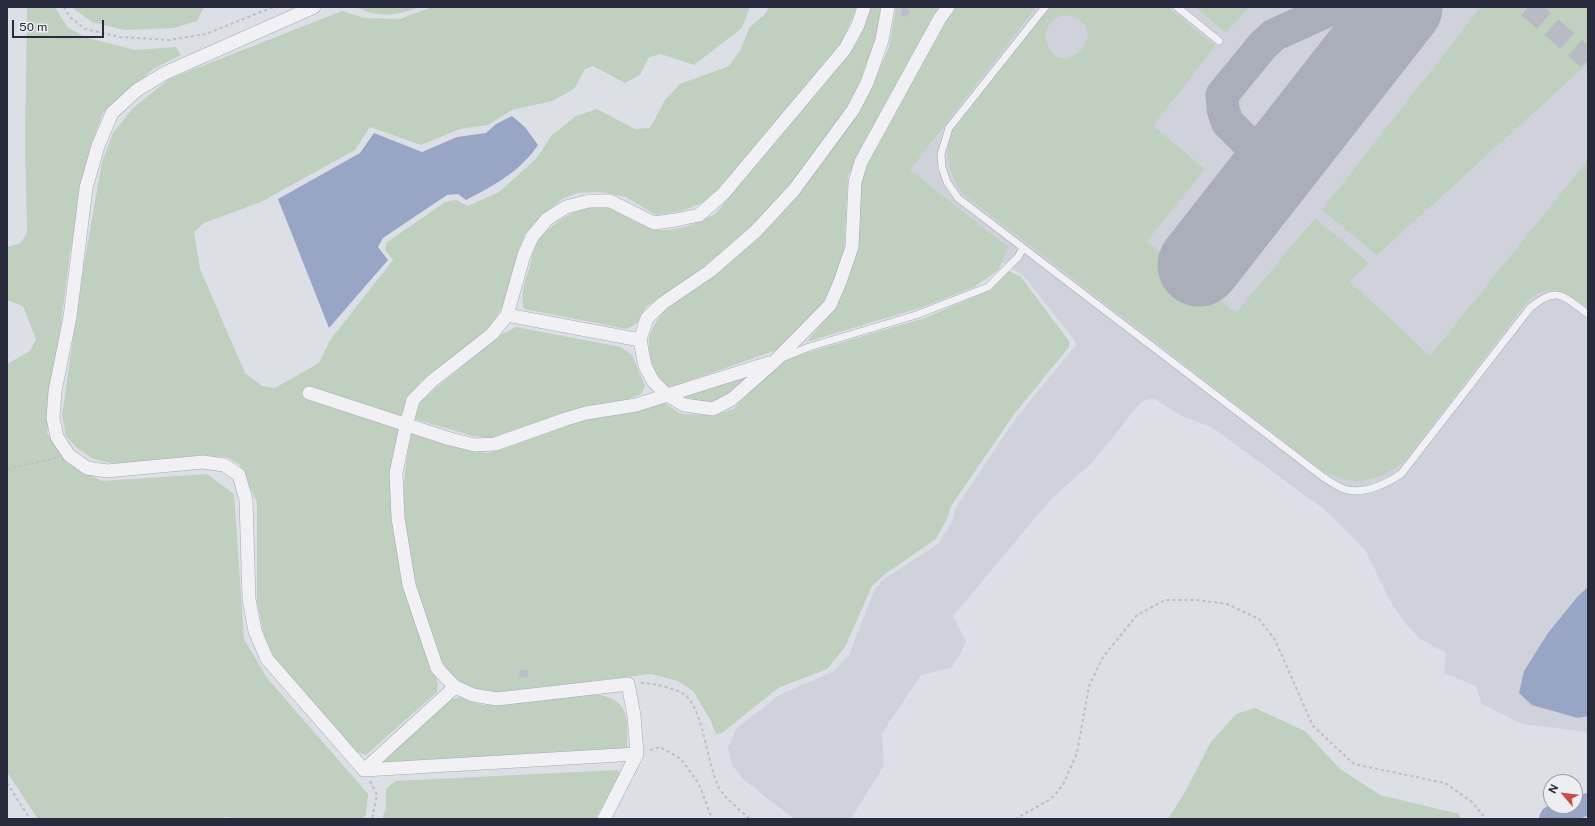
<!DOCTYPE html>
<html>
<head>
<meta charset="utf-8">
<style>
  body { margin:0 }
  #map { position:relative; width:1595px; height:826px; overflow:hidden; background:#dddfe6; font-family:"Public Sans",sans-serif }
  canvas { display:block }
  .frame { position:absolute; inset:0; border:8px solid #272b3c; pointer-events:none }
  .north { position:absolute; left:1543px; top:774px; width:40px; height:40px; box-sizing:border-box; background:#eceef4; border:1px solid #9da0aa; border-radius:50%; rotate:298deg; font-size:11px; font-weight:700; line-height:16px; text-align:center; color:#272b3c }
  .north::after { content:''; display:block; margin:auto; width:14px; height:18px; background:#c74e46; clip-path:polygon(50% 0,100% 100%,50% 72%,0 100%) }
  .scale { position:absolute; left:12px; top:20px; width:92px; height:18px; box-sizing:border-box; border:2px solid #272b3c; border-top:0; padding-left:5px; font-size:12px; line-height:14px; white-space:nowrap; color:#272b3c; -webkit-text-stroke:3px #eceef4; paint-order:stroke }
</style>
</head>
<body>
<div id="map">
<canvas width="1595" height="826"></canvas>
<div class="frame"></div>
<div class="north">N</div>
<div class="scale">50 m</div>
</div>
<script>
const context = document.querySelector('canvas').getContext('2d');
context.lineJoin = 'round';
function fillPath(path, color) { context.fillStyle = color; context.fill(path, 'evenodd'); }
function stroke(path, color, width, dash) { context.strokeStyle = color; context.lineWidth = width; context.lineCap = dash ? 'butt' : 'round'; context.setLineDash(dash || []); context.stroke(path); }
fillPath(new Path2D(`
  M972,7H1588V732L1522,724L1482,704L1476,686L1444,673L1446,653L1420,639L1406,624L1390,601L1365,550L1325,510L1213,428L1182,416L1153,398L1141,402L1092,463L1052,498L953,616L966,641L961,653L951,668L921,675L882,733L884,765L851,819H794L743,779L732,765L728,748L737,728L778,696L834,671L849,655L875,589L884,579L938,544L953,520L955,509L1016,418L1076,345L1073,338L1023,275L986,253L901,177Z`), '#cfd1db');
fillPath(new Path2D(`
  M27,7H55L68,28L88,38L135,50L176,47L181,55L153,69L103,113L90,147L70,253L47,433L67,463L102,481L207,474L234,494L244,639L267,678L368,794L366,815L362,819H242L225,817L222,819H38L7,772V364L30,351L36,339L23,306L7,300V247L21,243L27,232L25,145Z
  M71,7H204L197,21L174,28L124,30L92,22Z
  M357,7H419C397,16 377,18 357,7Z
  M432,7H750L742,28L694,65L661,54L649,57L640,75L625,83L593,66L585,69L574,89L552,101L512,110L488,125L460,129L421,145L370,127L355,150L261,202L204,223L194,232L200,269L245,373L262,386L275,388L319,363L330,340L393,260L385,250L386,243L445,202L456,200L468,206L499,192L536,159L552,135L576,116L597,109L635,129L650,128L665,100L680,84L729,66L741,49L749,28L766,13L769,7H857L842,42L724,186L702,203L682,211L656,215L626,197L599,192L577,193L562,199L544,214L525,234L506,300L493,323L471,344L421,381L410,395L400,417L306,386L303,397L400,429L392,467L430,662L438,683L437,692L366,755L356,752L274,657L265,640L257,602V502L239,464L226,457L203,456L115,464L93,459L77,448L66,436L62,415L84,264L102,162L113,133L133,108L169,79L342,11L364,18L400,19Z
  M871,7H885L877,43L852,100L792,183L747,232L689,279L646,307L637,323L627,329L524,309C519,293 527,277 531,262C532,256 533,247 537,242C550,223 584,201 608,208C622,213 645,230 661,230C683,230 697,223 715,214L858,41Z
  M896,7H940L848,176L844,254L831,289L817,313L777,350L668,388C655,377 645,352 650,334C653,327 658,319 662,312L824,159L869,94L889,47Z
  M956,7H1036L910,170L1008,247L999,270L974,287L920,308L806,342C837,309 851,285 858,239C861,216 858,191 865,169C869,155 879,141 886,128C906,87 928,44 956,7Z
  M1050,7H1168L1215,46L1153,126L1205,169L1147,241L1236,313L1315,218L1369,263L1349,281L1430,356L1588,160V308C1566,292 1555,283 1530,298L1404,462C1375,482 1357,488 1323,471L962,193C948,170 942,152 955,126ZM1066,15C1119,24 1060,92 1045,38C1046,25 1053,17 1066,15Z
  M1195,7H1249L1226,33Z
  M1481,7H1588V63L1377,255L1322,210Z
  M1009,271L1021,277L1069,341V347L1015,413L951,506L948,517L936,539L885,574L872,586L845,647L827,669L778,688L722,733L716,734L710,719L693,691L678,681L651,674L491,693C478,690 466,687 455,678C427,655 405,540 404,503C403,479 407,457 411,433L469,450L487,453L511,446L577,421L663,402L681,414L714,415L733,409L779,363L802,354L925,318L988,291Z
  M516,327L621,347L632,355L645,386L641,394L629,399L584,407L496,439L473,436L414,419L419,404L436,388L502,334Z
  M755,373C737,388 707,417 684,396Z
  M594,694C630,699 628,718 627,749L381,764L383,759L442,703L459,697L483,705Z
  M1255,708L1305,731L1339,768L1380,795L1459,814L1461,819H1168L1185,792L1211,742L1236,714Z
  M617,770L621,774L595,819H382L386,808V789L395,781Z`), '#bfd0bf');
fillPath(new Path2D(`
  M512,116L525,127L538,145C521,171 493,186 466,200L458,194L447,195L383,238L378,247L388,260L329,328L278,199L360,153L374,133L422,152L457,137L486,133L496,124Z
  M1588,587V716L1578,718L1532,705L1519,693L1524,671L1548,633L1578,596Z`), '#99a5c5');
stroke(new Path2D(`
  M1550,819L1551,817L1588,804`), '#99a5c5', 22);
stroke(new Path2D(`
  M1301,134L1275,143L1260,144L1246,141L1227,122L1223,109L1222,95L1263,45L1274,35L1336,7`), '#aaadba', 33);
stroke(new Path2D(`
  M1199,265L1401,7`), '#aaadba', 83);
fillPath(new Path2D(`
  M903,7L910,10L907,17L900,15Z
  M528,670V677L520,678L519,671Z`), '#bbbdc9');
stroke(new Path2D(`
  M1528,7L1588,59`), '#b9bbc4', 21, [21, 10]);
const lane = new Path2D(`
  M1045,7L949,128L941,154L942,167L947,182L958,198L1323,477C1330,481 1340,489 1348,490C1366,494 1387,483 1401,474L1530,308C1557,285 1563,296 1588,314
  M1177,7L1219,41
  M782,358L809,347L916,315L988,287L1018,257L1023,248`);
const street = new Path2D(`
  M314,7L165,73L137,90L112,113L98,146L86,188L70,317L55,391L53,418L57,437L69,455L87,468L107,471L203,462L224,465L239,475L246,500L249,599L255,631L267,659L364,770
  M888,7L882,40L867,83L853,110L794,190L756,231L710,271L663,303L647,318L640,340L645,366L653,381L667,395L684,405L713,409L732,399L775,361L830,305L840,282L852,247L855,182L861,162L940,18L948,7
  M507,315L640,340
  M309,393L450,439L475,445L495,444L566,419L586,413L636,405L769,363
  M364,770L637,754
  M364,770L455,687
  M604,819L637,754L634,715L628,684L497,699L473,695L455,687L437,668L409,585L398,518L396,473L406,426L413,400L432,381L492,334L507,315L524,255L532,237L547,219L566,207L589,201H610L654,223L676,220L699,215L723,194L845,49L858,25L864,7`);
stroke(lane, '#a6a9b3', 8);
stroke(street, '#a6a9b3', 14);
stroke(new Path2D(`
  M64,7L70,17L85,29L120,37L169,40L206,34L273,7
  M7,469L56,458
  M641,683C653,683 682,689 689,699C704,718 707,761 718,786C724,798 740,810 750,819
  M650,750L660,747L681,759L699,784L712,819
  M370,781L377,795L372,819
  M7,783L30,819
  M1015,819L1051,799L1063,785L1077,753L1089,686L1103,657L1137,615L1165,600H1197L1227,604L1259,619L1275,640L1313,726L1354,764L1445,783L1472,802L1486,819`), '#bcbdc5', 2, [3, 3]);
stroke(lane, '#f0f0f5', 7);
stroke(street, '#f0f0f5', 13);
</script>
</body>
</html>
